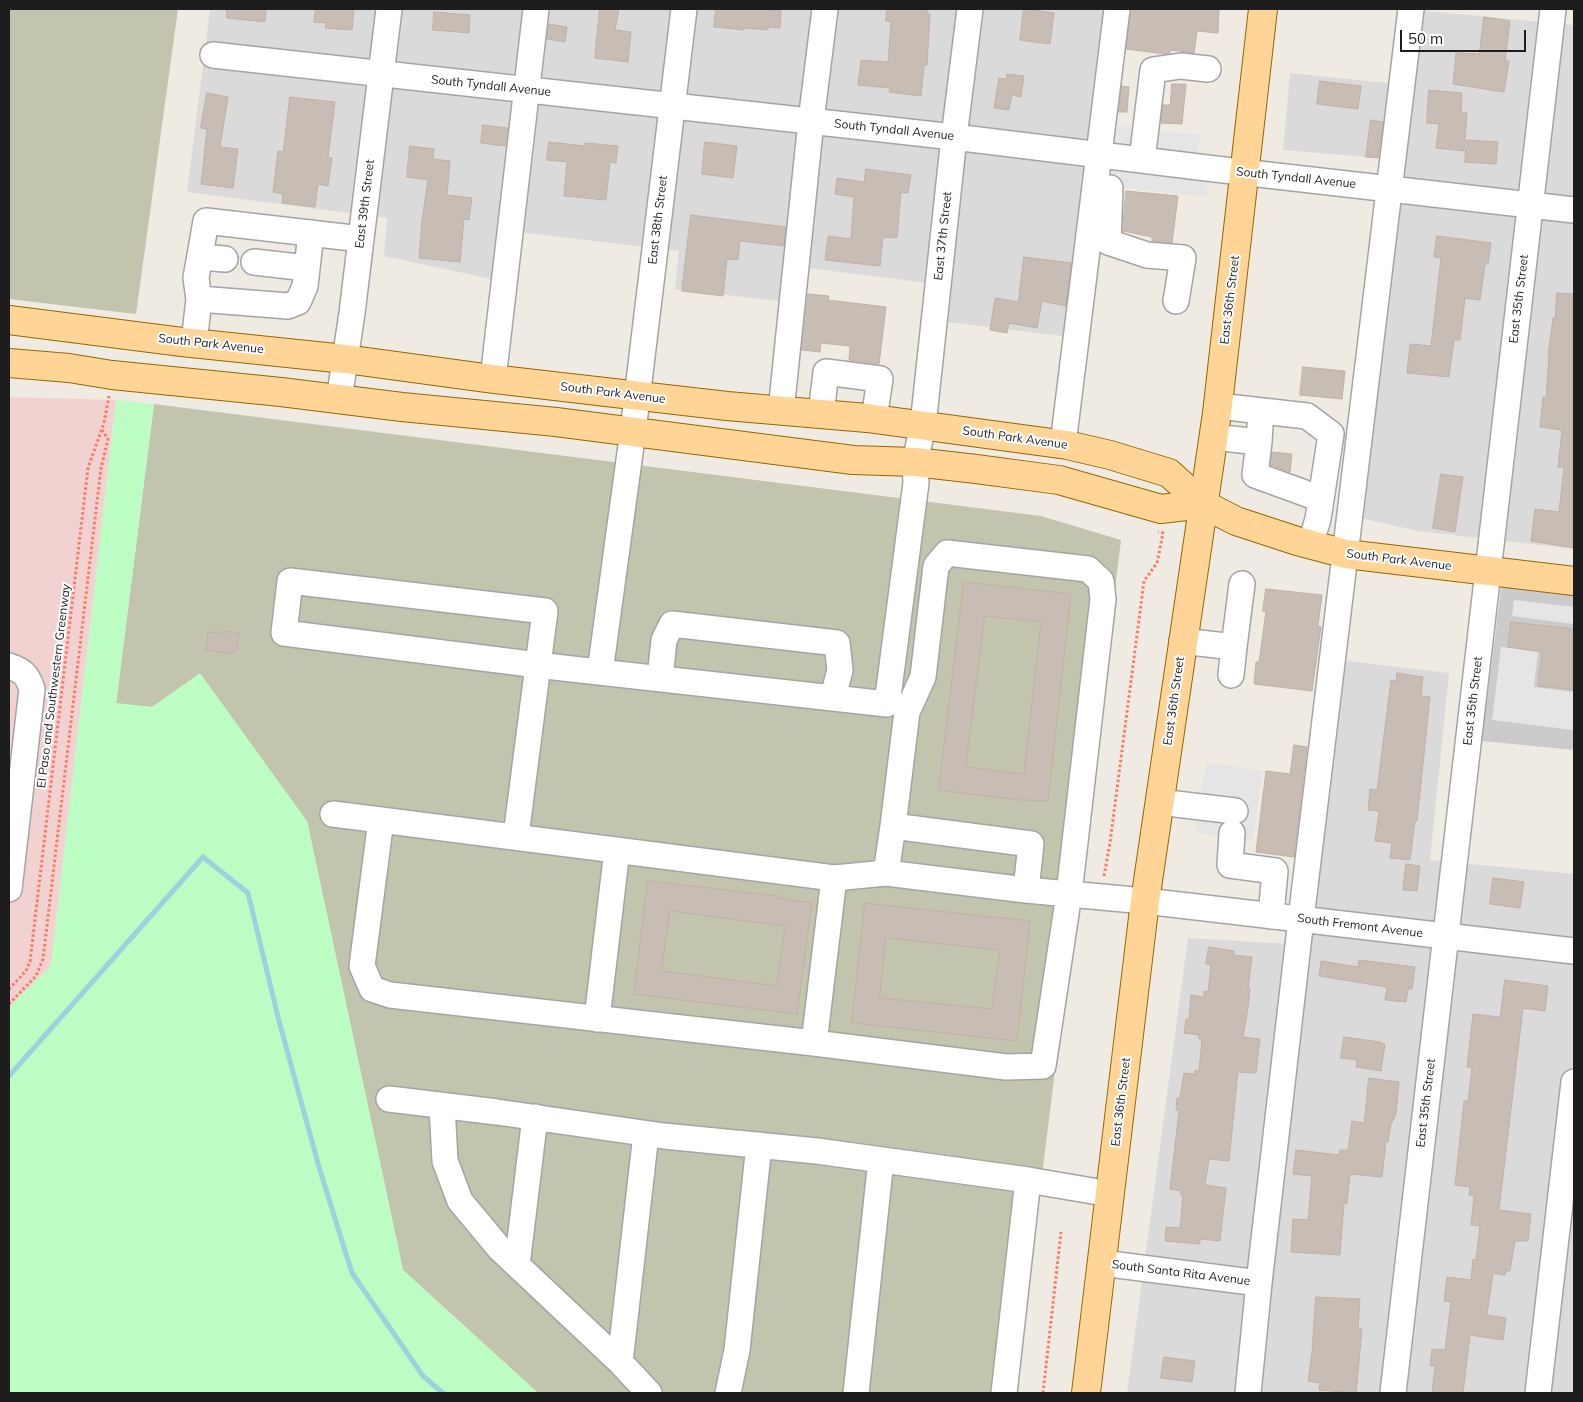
<!DOCTYPE html>
<html>
<head>
<meta charset="utf-8">
<style>
  body { margin:0 }
  #map { position:relative; width:1583px; height:1402px; overflow:hidden; background:#efebe2; font-family:Mulish,sans-serif }
  canvas { display:block }
  .frame { position:absolute; inset:0; border:10px solid #1d1d1d; pointer-events:none }
  .scale { position:absolute; left:1400px; top:30px; width:126px; height:22px; box-sizing:border-box; border:2px solid #1d1d1d; border-top:0; padding-left:6px; font-size:15px; line-height:18px; white-space:nowrap; color:#1d1d1d; -webkit-text-stroke:4px #fff; paint-order:stroke }
</style>
</head>
<body>
<div id="map">
<canvas width="1583" height="1402"></canvas>
<div class="frame"></div>
<div class="scale">50 m</div>
</div>
<script>
const context = document.querySelector('canvas').getContext('2d');
context.lineJoin = 'round';
function fillPath(path, color) { context.fillStyle = color; context.fill(path, 'evenodd'); }
function stroke(path, color, width, dash) { context.strokeStyle = color; context.lineWidth = width; context.lineCap = dash ? 'butt' : 'round'; context.setLineDash(dash || []); context.stroke(path); }
function label(font, color, halo, rows, align = 'center') {
  context.font = font + ' Mulish,sans-serif'; context.lineWidth = 4; context.setLineDash([]); context.textBaseline = 'middle'; context.strokeStyle = halo; context.fillStyle = color; for (const [text, x, y, turn = 0] of rows) {
    context.save(); context.translate(x, y); context.rotate((+turn || 0) * Math.PI / 180); context.textAlign = isNaN(turn) ? turn : align; if (halo) context.strokeText(text, 0, 0); context.fillText(text, 0, 0); context.restore();
  }
}
fillPath(new Path2D(`
  M210,9H1110L1070,337L948,322L952,286L791,266L787,302L675,289L679,251L501,230L496,280L384,256L387,218L187,192Z
  M1416,10L1574,25V549L1418,531L1356,517L1404,160L1283,150L1290,73L1407,85Z
  M1340,660L1449,673L1430,860L1574,874V1393H1127L1188,938L1306,945Z`), '#dbdada');
fillPath(new Path2D(`
  M9,397L116,400L51,965L9,1007Z`), '#f1d2d0');
fillPath(new Path2D(`
  M1502,581L1574,591V750L1482,741Z`), '#cbcbcb');
fillPath(new Path2D(`
  M9,9H178L136,314L9,299Z
  M154,404L1041,516L1121,540L1015,1393H538L403,1270L307,821L152,707L116,704Z`), '#c3c4ad');
fillPath(new Path2D(`
  M116,400L154,404L116,703L152,707L200,673L307,821L403,1270L538,1393H9V1007L51,965Z`), '#bbfdc2');
fillPath(new Path2D(`
  M1108,125L1200,135L1196,167L1209,169L1207,197L1102,186Z
  M1514,600L1574,607V624L1512,616Z
  M1501,647L1538,651L1534,687L1574,692V730L1492,720Z
  M1206,762L1263,771L1252,841L1195,832Z`), '#e5e5e5');
stroke(new Path2D(`
  M9,1076L203,857L248,893L279,1021L319,1167L352,1273L423,1376L443,1393`), '#9fd0e0', 5);
const building = new Path2D(`
  M227,9H266L265,22L227,18Z
  M316,9H354L352,30L325,28L326,23L314,22Z
  M600,9H619L615,30L631,32L628,62L595,58Z
  M716,9H761L781,11L780,28L768,27V30L744,28V30L714,27Z
  M887,9H928L927,14H930L927,65H924L921,96L889,92L890,88L858,85L861,60L888,62L891,22L886,21Z
  M1024,9L1054,13L1050,44L1020,40Z
  M1132,9H1219L1218,33L1197,31L1194,53L1171,50L1170,53L1164,54L1126,49Z
  M434,12L470,15L469,33L433,30Z
  M1484,17L1510,21L1505,61H1509L1504,92L1453,84L1456,53L1479,54Z
  M549,24L567,27L565,42L547,39Z
  M1007,74L1024,76L1021,97L1012,95L1009,110L994,108L999,78L1006,79Z
  M1320,81L1361,86L1358,109L1317,104Z
  M1172,84H1186L1182,124L1161,123L1163,105H1170Z
  M1122,86L1129,87L1127,112H1119Z
  M1429,90L1462,93L1461,112L1467,113L1464,151L1436,148L1439,124L1427,123Z
  M207,93L228,97L220,147L238,149L233,188L201,184L207,129L201,128Z
  M290,97L335,102L328,157L332,158L328,186L318,184L315,207L282,203L283,194L273,192L278,151L283,152Z
  M1371,120L1383,122L1378,158L1366,157Z
  M483,125L508,128L505,146L481,143Z
  M1467,140L1498,142L1496,164L1465,162Z
  M549,142L585,146V143L618,146L616,163L610,162L606,200L564,196L567,162L547,160Z
  M705,142L737,146L733,178L702,174Z
  M410,146L434,149L433,159L450,161L447,195L472,198L469,220L464,219L460,262L419,258L422,220L428,180L407,177Z
  M866,169L911,175L908,193L901,192L897,238L883,237L880,266L825,260L828,236L851,239L854,197L835,194L837,178L864,182Z
  M1126,191L1178,196L1172,243L1152,241V237L1123,231Z
  M691,215L786,227L784,246L740,241L738,260L727,259L723,296L682,291Z
  M1437,236L1491,243L1488,264H1485L1480,300L1465,298L1460,340H1454L1449,377L1407,373L1410,344L1431,346L1441,258L1434,257Z
  M1024,257L1071,263L1066,306L1042,301L1037,328L1009,323L1007,333L990,330L995,298L1018,302Z
  M1557,293L1574,294V548L1531,541L1535,509L1559,512L1564,467H1558L1562,430L1540,427L1543,397L1546,398L1549,356H1548L1553,318H1555Z
  M808,294L829,296L828,300L886,307L879,364L849,360L850,346L821,343L820,352L802,350Z
  M1303,367L1345,371L1342,399L1300,395Z
  M1272,452L1292,454L1290,472L1271,465Z
  M1441,474L1463,477L1455,532L1433,528Z
  M964,582L1071,594L1048,801L1020,800L939,790ZM985,616L1041,622L1024,774L966,767Z
  M1266,589L1322,595L1318,626L1321,627L1312,691L1254,684L1256,662H1259L1266,611H1263Z
  M1511,622L1574,629V690L1538,686L1542,652L1508,647Z
  M224,631L239,633L237,651H233L232,654L206,650L208,632L224,634Z
  M1397,673L1423,677L1421,696L1430,697L1417,821H1415L1410,860L1390,858L1392,843L1375,841L1379,811L1368,810L1370,789L1377,790L1391,680L1396,681Z
  M1294,745L1307,747L1294,857L1256,852L1266,771L1290,774Z
  M1406,864L1420,866L1417,891L1403,890Z
  M1493,878L1524,882L1520,908L1490,904Z
  M648,881L778,896V898L812,903L797,1014L634,994ZM670,911L785,926L777,986L662,971Z
  M865,903L1030,921L1017,1041L852,1023ZM886,938L1000,950L992,1009L880,998Z
  M1209,947L1234,951V955L1252,957L1248,988H1250L1248,1008L1243,1037L1260,1039L1256,1073L1238,1072L1229,1161L1209,1159L1205,1185L1226,1188L1220,1241L1200,1239V1244L1165,1241L1166,1227L1180,1228L1183,1196H1181V1191L1170,1189L1179,1111L1176,1110L1177,1098H1180L1184,1073L1195,1074V1070L1199,1071L1202,1039H1199V1035L1184,1033L1186,1019H1189L1191,995L1204,997V991L1208,992L1211,965L1206,964Z
  M1359,960L1415,967L1412,989H1408L1406,1002L1385,1000L1387,987L1319,976L1321,961L1358,967Z
  M1505,980L1548,986L1545,1011L1523,1008L1499,1210L1531,1214L1528,1241H1515L1510,1271H1506L1505,1275L1493,1273L1487,1315L1506,1318L1503,1340L1470,1335L1463,1393H1432L1435,1366H1430L1432,1349L1445,1350L1451,1302L1444,1301L1447,1277L1471,1280L1473,1259L1476,1260L1480,1226L1471,1225L1474,1196L1469,1195L1470,1187L1455,1185L1464,1101H1468L1472,1068L1467,1067L1473,1014L1500,1017Z
  M1344,1037L1381,1042L1380,1043L1385,1044L1381,1071L1356,1067L1357,1060L1341,1058Z
  M1369,1078L1399,1082L1396,1114L1391,1124L1388,1142H1386L1382,1177L1350,1174L1347,1204L1344,1203L1340,1255L1291,1252L1293,1219L1308,1220L1312,1176L1293,1174L1296,1150L1339,1155L1340,1150H1348L1352,1121L1364,1123Z
  M1316,1297L1360,1299L1358,1329H1362L1356,1393L1319,1390L1320,1383L1308,1381L1312,1352Z
  M1164,1357L1195,1361L1192,1382L1161,1378Z`);
fillPath(building, '#c7bdb5');
stroke(building, '#c1b1a3', 1);
const minor = new Path2D(`
  M213,55L954,137L1215,169L1574,210
  M1142,160L1153,70L1181,66L1208,69
  M1110,188L1108,242L1147,255L1183,258L1176,301
  M200,257L225,259
  M254,262L307,268
  M199,299L288,306L298,302L305,286L311,233
  M194,343L199,299L196,278L206,221L361,239
  M493,379L536,9
  M339,400L352,313L389,9
  M1218,406L1307,416L1331,434L1318,519L1310,545
  M781,411L811,121L825,9
  M821,414L826,372L880,379L874,419
  M1213,437L1259,442L1260,426
  M1259,442L1255,475L1321,499
  M1063,444L1117,9
  M1182,641L1234,647L1242,584
  M9,666C23,671 27,674 32,689L9,889
  M600,672L633,431L684,9
  M1231,675L1234,647
  M660,678L664,640L672,624L837,643L840,670L833,697
  M1159,802L1235,811
  M333,814L381,820L362,966L372,989L390,995L814,1043L1006,1067L1043,1066L1069,894L1026,890
  M381,820L834,878L886,873
  M893,826L886,873L1026,890L1031,844L893,826L907,712L923,677L936,566L947,553L1088,569L1101,581L1103,599L1069,894L1145,901L1574,951
  M1232,833L1230,865L1275,871L1271,916
  M516,836L545,611L290,581L284,633L538,665L563,668L887,704L916,483L915,462L923,425L954,137L970,9
  M597,1019L617,850
  M814,1043L834,878
  M389,1099L497,1112L664,1136L817,1151L1028,1180L1110,1194
  M442,1106L445,1161L460,1201L500,1249L620,1362L649,1393
  M1102,1263L1259,1283
  M517,1265L535,1117
  M620,1362L646,1134
  M728,1393L737,1350L759,1145
  M856,1393L881,1160
  M1004,1393L1028,1180
  M1248,1393L1259,1283L1301,919L1411,9
  M1393,1393L1553,9
  M1538,1393L1574,1082`);
const major = new Path2D(`
  M9,320L182,342L345,359L493,379L727,406L867,418L1067,445L1110,455L1169,473L1203,504L1236,521L1297,541L1346,554L1574,581
  M9,363L69,368L112,375L281,392L402,407L556,422L853,460L915,462L976,469L1059,480L1161,509L1203,504
  M1086,1393L1145,901L1217,413L1263,9`);
stroke(minor, '#a4a4a4', 28);
stroke(major, '#966700', 30);
stroke(new Path2D(`
  M1104,876L1110,843L1144,581L1157,563L1163,533L1158,532
  M9,989L26,971L30,962L88,468L104,423L109,396
  M9,1004L36,976L43,959L101,468L108,439L102,430
  M1043,1393L1061,1232`), '#ff7663', 3, [2.5, 2.5]);
stroke(minor, '#fff', 25);
stroke(major, '#ffd497', 28);
label('12px', '#1d1d1d', '#fff', [
  ["South Tyndall Avenue",491,86,6],
  ["South Tyndall Avenue",894,130,6],
  ["South Tyndall Avenue",1296,178,6],
  ["East 39th Street",365,204,-83],
  ["East 38th Street",658,220,-83],
  ["East 37th Street",943,236,-84],
  ["East 35th Street",1519,299,-83],
  ["East 36th Street",1230,300,-83],
  ["South Park Avenue",211,344,6],
  ["South Park Avenue",613,393,7],
  ["South Park Avenue",1015,438,8],
  ["South Park Avenue",1399,560,7],
  ["El Paso and Southwestern Greenway",54,686,-83],
  ["East 36th Street",1174,701,-82],
  ["East 35th Street",1473,701,-83],
  ["South Fremont Avenue",1360,926,7],
  ["East 36th Street",1121,1102,-83],
  ["East 35th Street",1426,1103,-83],
  ["South Santa Rita Avenue",1181,1273,7]
]);
</script>
</body>
</html>
